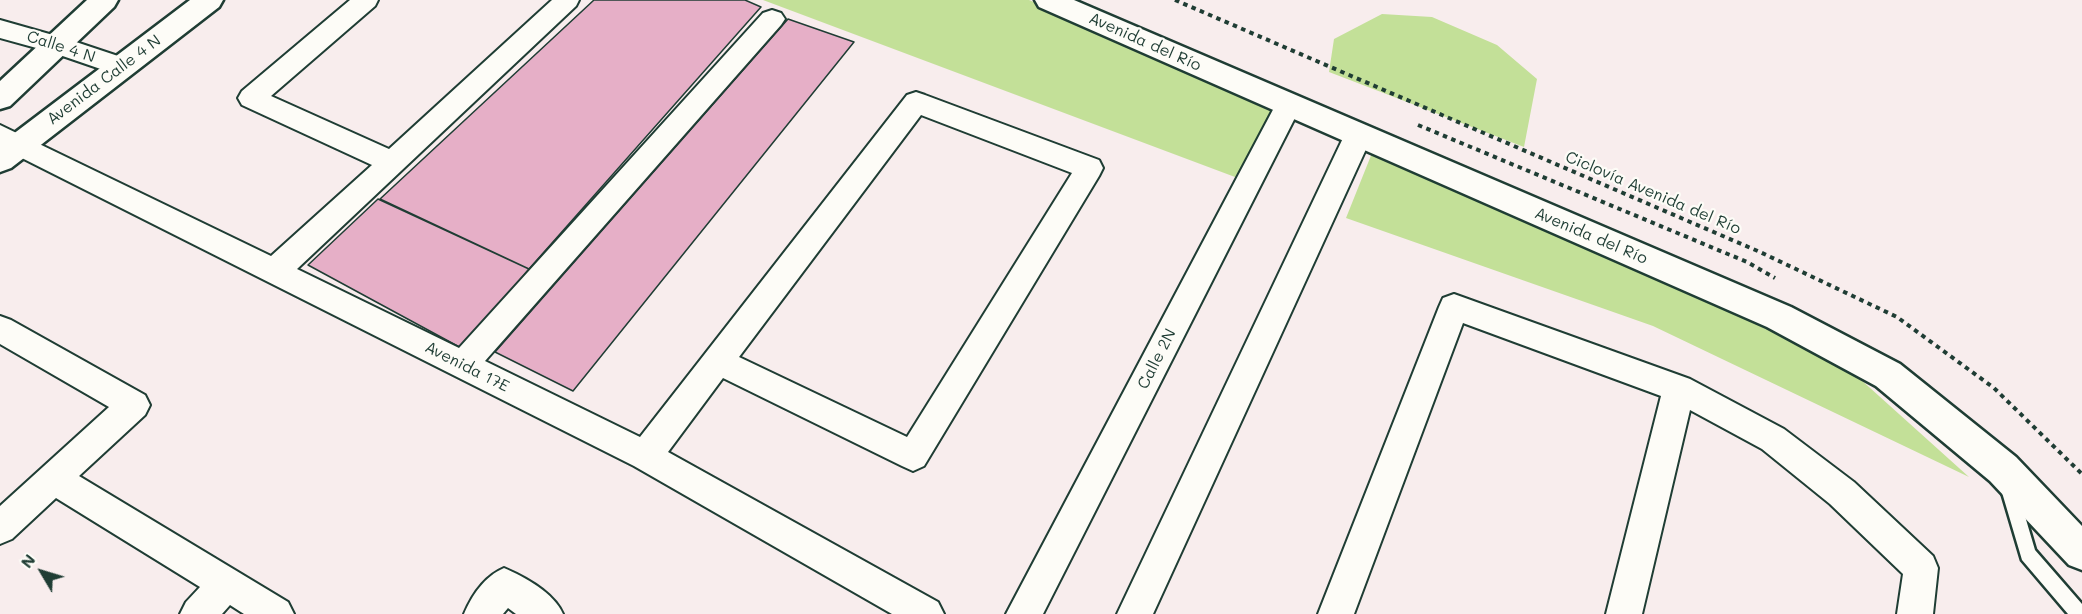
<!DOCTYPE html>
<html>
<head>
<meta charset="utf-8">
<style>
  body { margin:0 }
  #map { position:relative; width:2082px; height:614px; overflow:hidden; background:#f8eded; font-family:Mali,sans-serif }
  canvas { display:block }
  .north { position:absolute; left:12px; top:542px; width:60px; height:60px; -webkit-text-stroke:4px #fdfcf7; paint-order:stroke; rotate:308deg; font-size:16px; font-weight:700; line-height:24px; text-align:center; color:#1f3d34 }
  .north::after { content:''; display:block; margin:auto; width:21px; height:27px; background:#1f3d34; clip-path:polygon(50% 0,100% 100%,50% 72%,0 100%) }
</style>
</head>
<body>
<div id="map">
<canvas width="2082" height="614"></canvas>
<div class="north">N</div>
</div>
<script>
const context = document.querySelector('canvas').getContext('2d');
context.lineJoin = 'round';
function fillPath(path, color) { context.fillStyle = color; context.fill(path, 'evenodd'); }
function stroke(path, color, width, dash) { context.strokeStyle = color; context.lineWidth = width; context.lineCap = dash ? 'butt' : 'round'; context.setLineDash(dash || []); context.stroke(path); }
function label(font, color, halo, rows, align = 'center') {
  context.font = font + ' Mali,sans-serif'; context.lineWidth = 4.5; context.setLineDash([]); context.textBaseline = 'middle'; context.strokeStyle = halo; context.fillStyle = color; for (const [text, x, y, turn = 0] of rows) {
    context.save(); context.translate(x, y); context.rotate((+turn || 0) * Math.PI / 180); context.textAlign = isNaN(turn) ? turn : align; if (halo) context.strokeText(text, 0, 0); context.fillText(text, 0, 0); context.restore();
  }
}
fillPath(new Path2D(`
  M763,0H1029L1279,106L1243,180Z
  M1382,14L1432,17L1497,45L1537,79L1524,147L1329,72L1334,39Z
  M1374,148L1737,304L1839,360L1969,477L1653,326L1346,218Z`), '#c3e098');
const building = new Path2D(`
  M594,0H745L761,7L529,269L380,199Z
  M788,19L854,42L573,391L495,352Z
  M378,199L529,269L463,349L308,265Z`);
fillPath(building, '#e6afc7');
stroke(building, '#1f3d34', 1.5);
const service = new Path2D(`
  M2009,481L2015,484L2017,489L2035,550L2082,604V614H2068L2022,560L2001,489L2003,484Z`);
const minor = new Path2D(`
  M350,0H378L375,6L271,96L389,149L552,0H579L576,6L297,269L459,348L763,13L772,10L781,13L785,19L781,25L485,361L640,437L907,95L916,92L925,95L1099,160L1103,168L1099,176L924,466L913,471L902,466L723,378L668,452L938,602L944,614H892L634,466L0,147V125L271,256L372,165L242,105L238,98L242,91ZM921,115L1072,173L907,437L739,357Z
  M0,20L67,39L130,60L134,67L130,74L121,76L51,52L0,38Z
  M1289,94L1298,97L1302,104L1043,614H1006L1276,104L1280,97Z
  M1358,126L1368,129L1372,136L1153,614H1117L1344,136L1348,129Z
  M1454,294L1690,379L1784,429L1854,482L1933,556L1938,568L1933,614H1897L1903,574L1830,504L1762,449L1690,410L1642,614H1606L1661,396L1463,323L1354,614H1318L1439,307L1443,298Z
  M0,316L11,320L145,395L150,405L145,415L79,476L288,602L294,614H244L230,605L222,614H180L186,602L200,587L56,498L12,539L0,544V506L109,407L0,344Z
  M504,568C525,577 554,593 563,614H516L508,608L503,614H464C472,595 485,576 504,568Z`);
const tertiary = new Path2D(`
  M87,0H118L114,7L10,106L0,109V81Z
  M190,0H223L219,7L11,168L0,172V144Z`);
const secondary = new Path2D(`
  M1035,0H1074L1791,307L1900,364L2016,457L2082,526V570L2069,565L1990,481L1876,386L1767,327L1039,7Z`);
stroke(service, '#1f3d34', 5);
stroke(minor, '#1f3d34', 4);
stroke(tertiary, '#1f3d34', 5);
stroke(secondary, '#1f3d34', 5);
stroke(new Path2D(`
  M1175,0L1760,252L1897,317L1994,388L2082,474
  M1418,125L1747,262L1775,278`), '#1f3d34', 4, [4.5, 4.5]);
fillPath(service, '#fdfcf7');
fillPath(minor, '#fdfcf7');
fillPath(tertiary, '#fdfcf7');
fillPath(secondary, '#fdfcf7');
label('16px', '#1f3d34', '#fdfcf7', [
  ["Avenida del Río",1145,42,24],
  ["Calle 4 N",61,47,18],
  ["Avenida Calle 4 N",104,80,-37],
  ["Ciclovía Avenida del Río",1653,193,23],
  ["Avenida del Río",1591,236,23],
  ["Calle 2N",1157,359,-63],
  ["Avenida 17E",467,367,27]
]);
</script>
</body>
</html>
